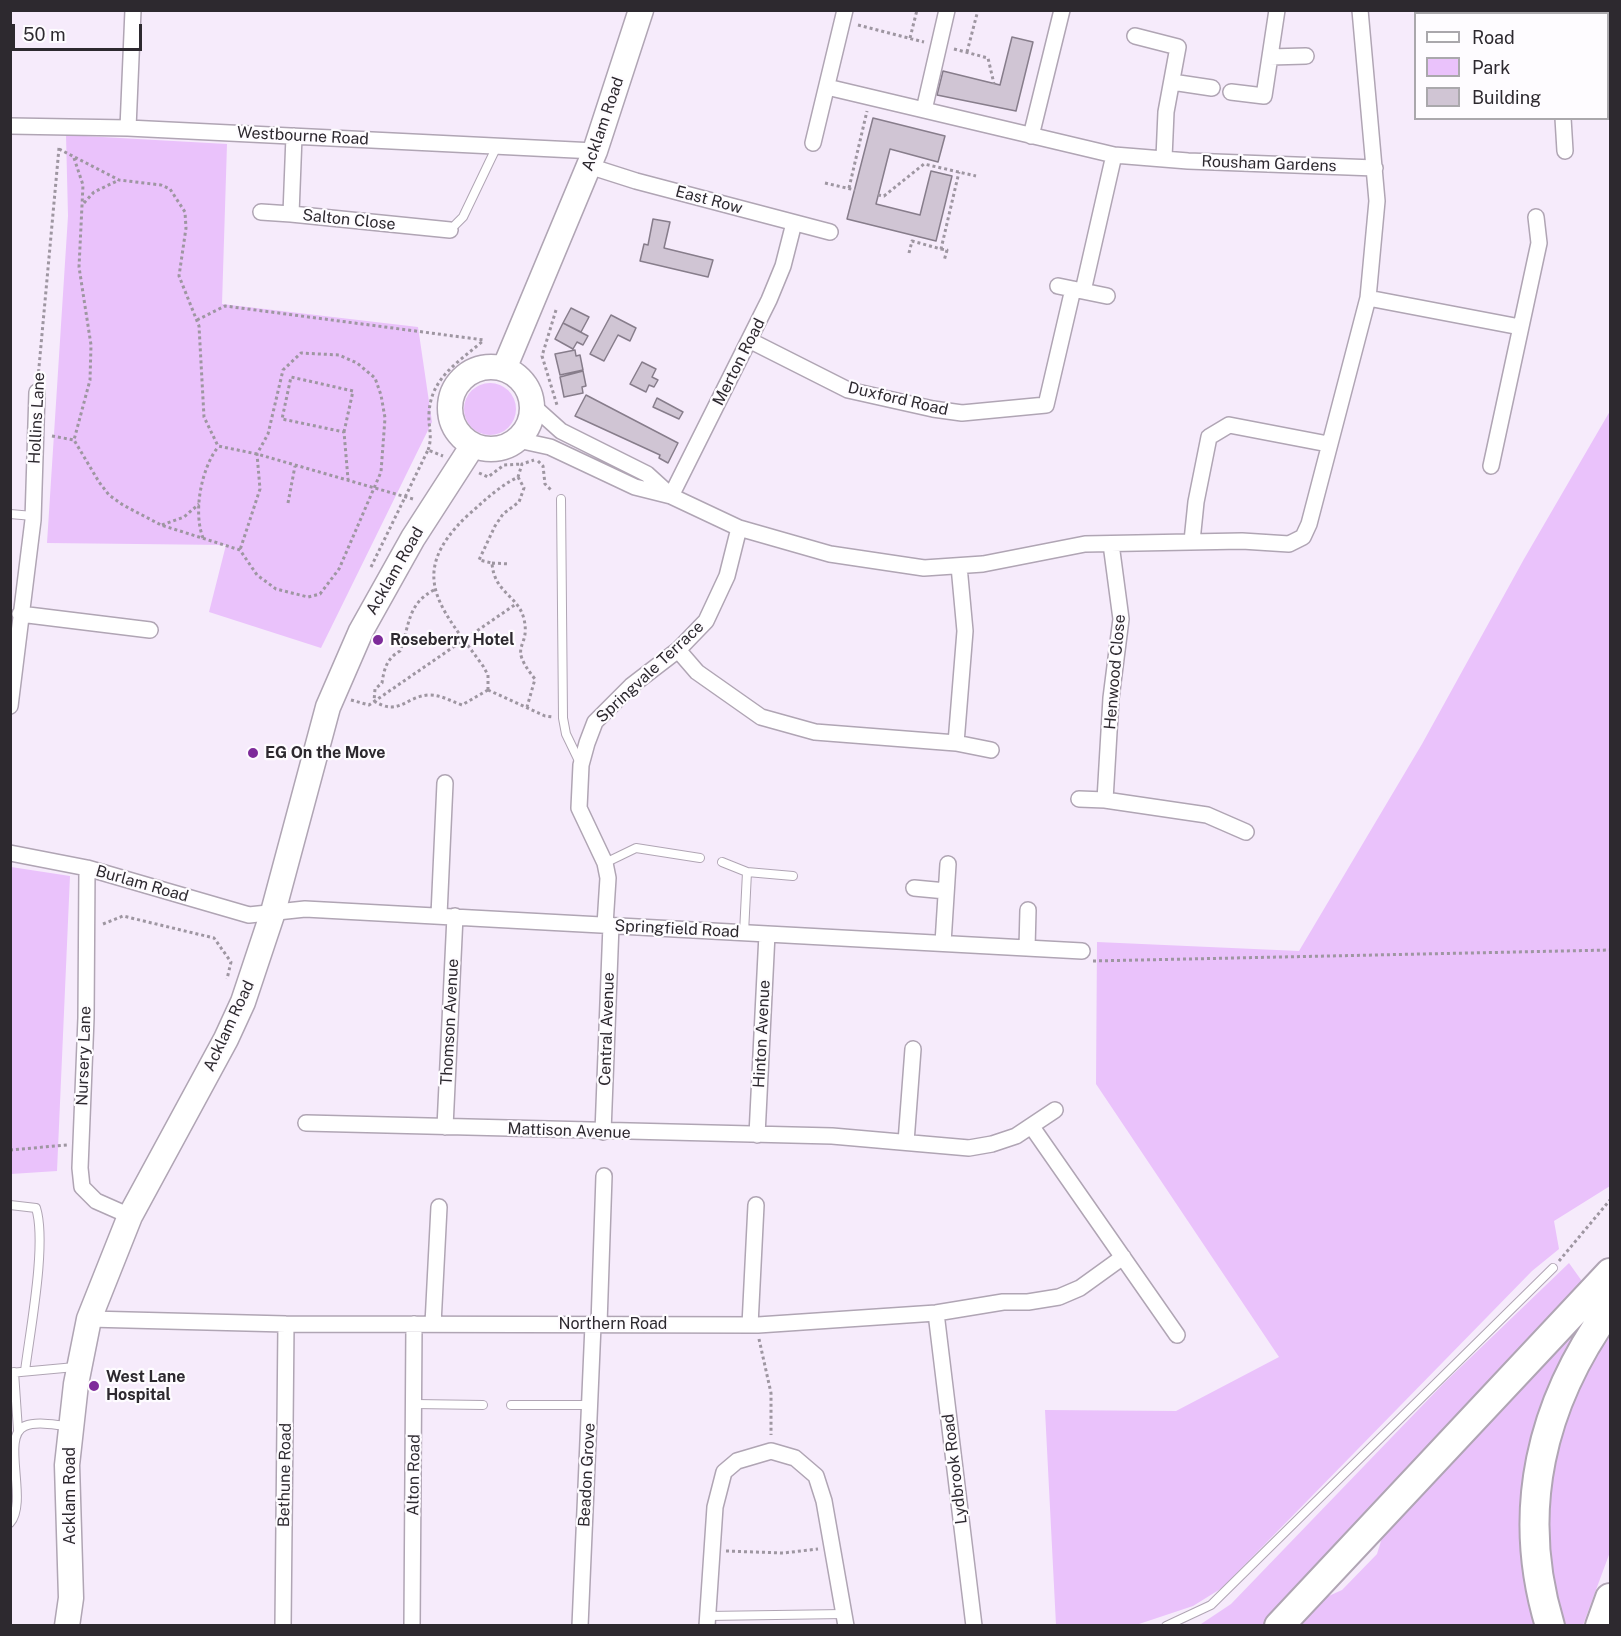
<!DOCTYPE html>
<html>
<head>
<meta charset="utf-8">
<style>
  body { margin:0 }
  #map { position:relative; width:1621px; height:1636px; overflow:hidden; background:#f6ebfb; font-family:"Public Sans",sans-serif }
  canvas { display:block }
  .frame { position:absolute; inset:0; border:12px solid #2d292f; pointer-events:none }
  .legend { position:absolute; left:1414px; top:12px; width:195px; height:108px; box-sizing:border-box; background:#fefcff; border:2px solid #aaa8ac; margin:0; padding:8px 10px; list-style:none; font-size:18px; color:#2d292f }
  .legend li { display:flex; align-items:center; gap:12px; height:30px }
  .legend b { width:30px; border:2px solid #aaa8ac }
  .scale { position:absolute; left:12px; top:24px; width:130px; height:27px; box-sizing:border-box; border:3px solid #2d292f; border-top:0; padding-left:8px; font-size:18px; line-height:21px; white-space:nowrap; color:#2d292f; -webkit-text-stroke:4px #fefcff; paint-order:stroke }
</style>
</head>
<body>
<div id="map">
<canvas width="1621" height="1636"></canvas>
<div class="frame"></div>
<ul class="legend">
<li><b style="height:8px;background:#fff"></b>Road</li>
<li><b style="height:16px;background:#eac2fb"></b>Park</li>
<li><b style="height:16px;background:#d0c5d4"></b>Building</li>
</ul>
<div class="scale">50 m</div>
</div>
<script>
const context = document.querySelector('canvas').getContext('2d');
context.lineJoin = 'round';
function fillPath(path, color) { context.fillStyle = color; context.fill(path, 'evenodd'); }
function stroke(path, color, width, dash) { context.strokeStyle = color; context.lineWidth = width; context.lineCap = dash ? 'butt' : 'round'; context.setLineDash(dash || []); context.stroke(path); }
function label(font, color, halo, rows, align = 'center') {
  context.font = font + ' "Public Sans",sans-serif'; context.lineWidth = 4.5; context.setLineDash([]); context.textBaseline = 'middle'; context.strokeStyle = halo; context.fillStyle = color; for (const [text, x, y, turn = 0] of rows) {
    context.save(); context.translate(x, y); context.rotate((+turn || 0) * Math.PI / 180); context.textAlign = isNaN(turn) ? turn : align; if (halo) context.strokeText(text, 0, 0); context.fillText(text, 0, 0); context.restore();
  }
}
fillPath(new Path2D(`
  M66,135L227,144L222,304L418,327L432,422L321,648L209,612L226,545L47,543L68,216Z
  M464 409a26 26 0 1 1 52 0a26 26 0 1 1-52 0Z
  M1610,411V1186L1554,1221L1559,1249L1532,1271L1222,1588L1193,1606L1136,1625H1056L1045,1410L1176,1411L1279,1357L1096,1084L1097,942L1299,951L1422,744L1524,559Z
  M11,867L70,876L57,1171L11,1174Z
  M1569,1263L1584,1284L1275,1625L1198,1626L1231,1604L1444,1383Z
  M1610,1286V1295L1543,1414L1542,1625L1299,1626L1322,1599L1342,1590L1377,1554L1384,1531Z
  M1610,1320V1552L1583,1625L1566,1626L1545,1552L1543,1511L1562,1413Z`), '#eac2fb');
const building = new Path2D(`
  M1012,37L1033,42L1016,111L937,95L943,71L1000,85Z
  M873,118L945,136L938,162L890,149L876,204L920,215L931,171L952,176L936,241L847,219Z
  M653,219L670,222L664,248L713,260L708,277L640,261L644,244L648,245Z
  M571,308L589,317L581,332L563,323Z
  M611,315L636,328L630,341L618,335L604,361L590,354Z
  M563,323L588,336L583,345L577,342L573,349L555,339Z
  M575,350L576,356L580,355L583,370L560,375L555,354Z
  M642,362L656,369L652,377L658,380L654,387L649,385L646,392L630,384Z
  M583,371L586,386L582,387L583,393L564,397L560,377Z
  M586,395L678,443L668,463L659,458L660,455L575,416Z
  M657,398L683,412L679,419L653,407Z`);
fillPath(building, '#d0c5d4');
stroke(building, '#877d8b', 1.5);
const lane = new Path2D(`
  M450,230L463,217L497,146
  M561,499L563,718L566,734L580,763
  M10,514L33,516
  M722,862L747,872
  M605,863L636,848L700,858
  M744,933L747,872L793,876
  M10,1205L36,1208C47,1243 30,1331 25,1371
  M14,1372L18,1430
  M10,1373L75,1367
  M415,1404L483,1405
  M511,1405H590
  M10,1523C29,1501 0,1436 25,1426C37,1421 54,1425 67,1426
  M707,1616L844,1614
  M1166,1626L1211,1605L1553,1268`);
const street = new Path2D(`
  M1586,10L1593,14
  M1557,14V10
  M1608,19L1610,21
  M1135,36L1178,47L1166,112L1164,158
  M1270,57L1306,56
  M1172,82L1212,88
  M827,87L1114,155L1188,161L1375,168
  M1231,92L1264,96L1277,10
  M924,110L947,10
  M1563,118L1565,151
  M10,126L128,128L595,151
  M128,128L133,10
  M294,136L291,214L450,230
  M1031,136L1062,10
  M813,143L845,10
  M589,166L636,181L830,232
  M261,212L291,214
  M1058,286L1107,296
  M1083,291L1114,155
  M1368,298L1520,327
  M749,340L848,390L933,409L962,413L1046,405L1073,289
  M532,405L561,431L647,474L669,494
  M518,440L550,447L635,487L671,496L739,528L830,554L924,568L983,564L1085,544L1242,541L1289,544L1303,537L1309,524L1368,298L1377,201L1360,10
  M1491,466L1539,243L1536,217
  M671,496L769,300L783,266L794,223
  M1192,541L1196,502L1209,437L1229,425L1328,444
  M20,614L150,630
  M678,650L697,672L761,717L815,732L956,743L991,750
  M10,706L33,520L37,392
  M956,743L965,631L959,566
  M1079,799L1105,800L1207,815L1246,832
  M1105,800L1111,698L1121,619L1111,544
  M10,853L87,868L249,915L305,909L1082,951
  M87,868L86,1018L80,1168L82,1187L96,1201L130,1216
  M914,888L946,891
  M439,915L445,783
  M605,925L608,878L605,863L579,808L581,765L587,743L595,722L631,686L678,650L706,621L727,576L739,528
  M943,943L948,864
  M1027,948L1028,910
  M306,1123L832,1136L969,1148L992,1144L1016,1136L1055,1110
  M445,1127L455,916
  M1032,1127L1177,1335
  M603,1132L611,925
  M757,1135L767,934
  M906,1142L913,1049
  M936,1313L974,1626
  M89,1319L286,1324L758,1325L936,1313L1003,1302H1028L1059,1297L1080,1288L1123,1257
  M433,1324L439,1207
  M599,1324L604,1176
  M750,1325L756,1205
  M283,1626L286,1324
  M412,1626L414,1324
  M580,1626L593,1325
  M707,1626L715,1507L724,1472L737,1461L771,1451L795,1458L816,1476L824,1501L846,1626`);
const primary = new Path2D(`
  M450 408a41 41 0 1 1 82 0a41 41 0 1 1-82 0Z
  M504,369L595,151L641,10
  M67,1626L71,1598L67,1465L76,1384L89,1319L130,1216L226,1039L243,1002L273,912L328,707L361,631L413,538L473,445`);
const highway = new Path2D(`
  M1279,1626L1610,1273
  M1550,1626C1515,1511 1541,1403 1610,1308
  M1600,1626L1610,1598`);
stroke(lane, '#b0a5b4', 10);
stroke(street, '#b0a5b4', 18);
stroke(primary, '#b0a5b4', 27);
stroke(highway, '#b0a5b4', 32);
stroke(new Path2D(`
  M858,25L924,42
  M910,38L917,10
  M954,49L988,58L994,84
  M967,52L978,10
  M59,149L119,180L161,185L170,189L185,212L186,228L179,276L199,326L204,417L218,446L257,454L413,499
  M74,158L83,185L79,267L91,345L90,380L74,440L99,482L109,495L123,505L161,525L240,550L257,575L276,589L308,597L320,594L339,569L381,472L385,418L381,395L375,378L357,363L339,355L301,353L283,370L268,434L257,454L260,489L240,550
  M825,183L855,190
  M849,188L867,111
  M878,195L884,196L924,164L976,176
  M84,203L94,192L119,180
  M941,249L947,250L944,261
  M909,253L912,241L941,249L959,172
  M556,310L542,356L557,405
  M197,320L225,306L484,340
  M38,378L59,148
  M344,432L353,391L291,377L282,419L344,432L348,479
  M52,436L74,440
  M428,450C433,436 428,427 429,413C431,377 459,362 484,340
  M538,461L543,466L545,484L552,491
  M479,473L488,477L504,465L522,464
  M518,477L524,488L519,502L503,514L495,526L479,560L492,563C494,593 518,595 524,619C531,650 506,643 535,679L527,707
  M288,503L295,466
  M162,525L184,517L199,504
  M203,538C193,512 201,469 218,447
  M492,563L510,564
  M371,567L428,450L443,456
  M434,590C407,604 410,625 400,651C387,658 384,669 382,683L375,689L374,701C399,717 406,696 429,695C442,695 450,701 462,705L488,690
  M488,690V675L483,666C443,610 404,576 467,516C484,501 498,487 518,477L522,464L534,460
  M488,690L545,716L553,717
  M351,700L369,705L516,604
  M103,924L123,916L214,938L231,962L227,979
  M1093,961L1610,950
  M10,1150L67,1145
  M1559,1261L1610,1200
  M759,1339L771,1393V1435
  M726,1551L783,1553L818,1549`), '#9e96a1', 3, [3, 3]);
stroke(lane, '#fff', 8);
stroke(street, '#fff', 15);
stroke(primary, '#fff', 24);
stroke(highway, '#fff', 28);
for (const [x, y, r, color] of [
  [378,640,6,"#7e2b9a"],
  [253,753,6,"#7e2b9a"],
  [94,1386,6,"#7e2b9a"]
]) { const dot = new Path2D(); dot.arc(x, y, r, 0, 2 * Math.PI); context.fillStyle = color; context.fill(dot); stroke(dot, '#fefcff', 2); }
label('16px', '#2d292f', '#fefcff', [
  ["Acklam Road",603,124,-71],
  ["Westbourne Road",303,136,3],
  ["Rousham Gardens",1269,164,2],
  ["East Row",709,200,15],
  ["Salton Close",349,220,6],
  ["Merton Road",739,362,-63],
  ["Duxford Road",898,399,13],
  ["Hollins Lane",37,418,-87],
  ["Acklam Road",395,571,-60],
  ["Springvale Terrace",650,672,-43],
  ["Henwood Close",1115,672,-85],
  ["Burlam Road",142,884,16],
  ["Springfield Road",677,929,3],
  ["Thomson Avenue",450,1022,-87],
  ["Acklam Road",229,1026,-65],
  ["Central Avenue",607,1029,-88],
  ["Hinton Avenue",762,1034,-87],
  ["Nursery Lane",84,1056,-88],
  ["Mattison Avenue",569,1131,2],
  ["Northern Road",613,1324],
  ["Lydbrook Road",955,1469,-97],
  ["Bethune Road",285,1475,-89],
  ["Alton Road",414,1475,-89],
  ["Beadon Grove",587,1475,-87],
  ["Acklam Road",70,1496,-90]
]);
label('bold 16px', '#2d292f', '#fefcff', [
  ["Roseberry Hotel",390,640],
  ["EG On the Move",265,753],
  ["West Lane",106,1377],
  ["Hospital",106,1395]
], 'left');
</script>
</body>
</html>
